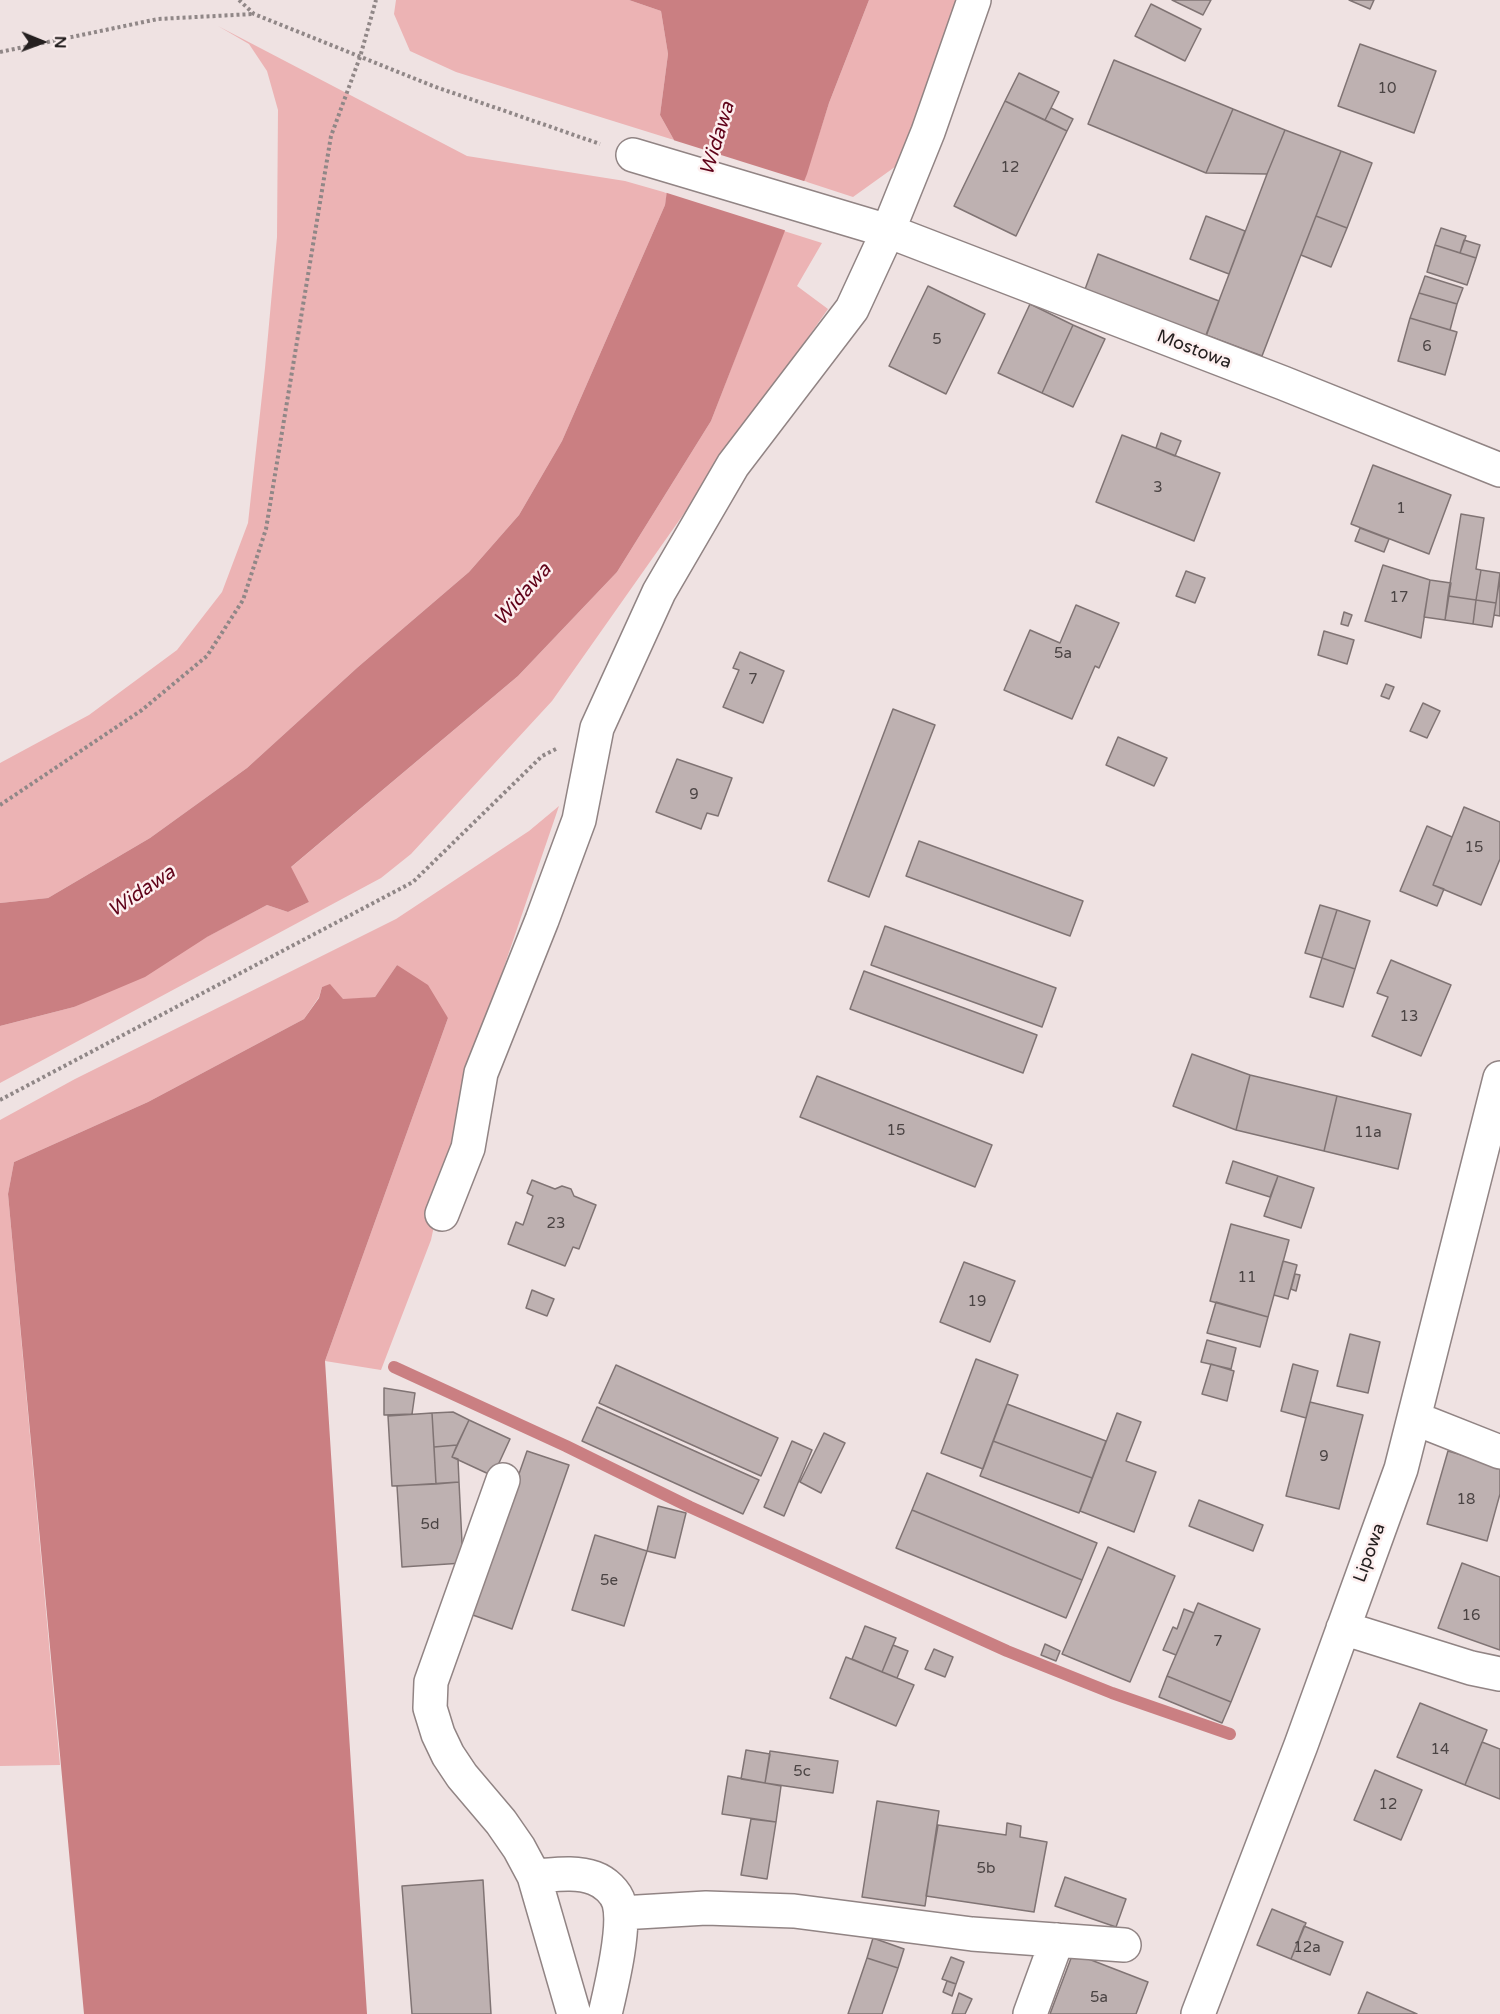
<!DOCTYPE html>
<html>
<head>
<meta charset="utf-8">
<style>
  body { margin:0 }
  #map { position:relative; width:1500px; height:2014px; overflow:hidden; background:#efe2e2; font-family:"Varela Round",sans-serif }
  canvas { display:block }
  .north { position:absolute; left:12px; top:12px; width:60px; height:60px; -webkit-text-stroke:4px #fdefef; paint-order:stroke; rotate:91deg; font-size:16px; font-weight:700; line-height:24px; text-align:center; color:#252020 }
  .north::after { content:''; display:block; margin:auto; width:21px; height:27px; background:#252020; clip-path:polygon(50% 0,100% 100%,50% 72%,0 100%) }
</style>
</head>
<body>
<div id="map">
<canvas width="1500" height="2014"></canvas>
<div class="north">N</div>
</div>
<script>
const context = document.querySelector('canvas').getContext('2d');
context.lineJoin = 'round';
function fillPath(path, color) { context.fillStyle = color; context.fill(path, 'evenodd'); }
function stroke(path, color, width, dash) { context.strokeStyle = color; context.lineWidth = width; context.lineCap = dash ? 'butt' : 'round'; context.setLineDash(dash || []); context.stroke(path); }
function label(font, color, halo, rows, align = 'center') {
  context.font = font + ' "Varela Round",sans-serif'; context.lineWidth = 5; context.setLineDash([]); context.textBaseline = 'middle'; context.strokeStyle = halo; context.fillStyle = color; for (const [text, x, y, turn = 0] of rows) {
    context.save(); context.translate(x, y); context.rotate((+turn || 0) * Math.PI / 180); context.textAlign = isNaN(turn) ? turn : align; if (halo) context.strokeText(text, 0, 0); context.fillText(text, 0, 0); context.restore();
  }
}
fillPath(new Path2D(`
  M396,0H629L661,11L668,54L660,115L674,140L456,72L410,51L394,14Z
  M869,0H958L899,164L853,197L804,181L829,103Z
  M218,26L467,156L625,181L667,193L665,205L562,441L519,515L469,572L358,667L247,768L150,838L48,898L0,903V763L89,715L177,650L222,592L248,523L265,368L277,237L278,110L267,71L249,44Z
  M784,231L822,243L797,286L828,309L552,701L411,854L381,878L0,1083V1026L74,1007L267,905L288,912L309,902L290,868L518,676L617,572L711,421Z
  M559,806L465,1081L431,1240L381,1370L325,1361L448,1018L397,965L375,997L343,1000L330,985L322,987L319,997L304,1019L148,1102L14,1162L8,1194L60,1765L0,1766V1120L75,1079L396,919L529,831Z`), '#ecb3b4');
fillPath(new Path2D(`
  M629,0H869L829,103L807,174L711,421L617,572L518,676L291,867L309,902L288,912L267,905L207,937L145,977L74,1007L0,1026V903L48,898L150,838L247,768L358,667L469,572L519,515L562,441L665,205L674,140L660,115L668,54L661,11Z
  M397,965L428,985L448,1018L325,1361L367,2014H84L8,1194L14,1162L148,1102L304,1019L319,998L322,987L330,984L343,999L375,997Z`), '#ca7f82');
fillPath(new Path2D(`
  M670,139L807,182L787,231L664,192Z`), '#efe2e2');
stroke(new Path2D(`
  M394,1367L566,1446L690,1507L1007,1651L1112,1693L1230,1734`), '#ca7f82', 12);
const building = new Path2D(`
  M1172,0H1211L1203,15Z
  M1349,0H1374L1370,9Z
  M1151,4L1201,29L1185,61L1135,36Z
  M1360,44L1436,71L1414,133L1338,106Z
  M1114,60L1233,109L1206,173L1088,124Z
  M1019,73L1059,92L1045,120L1005,101Z
  M1005,101L1067,131L1016,236L954,206Z
  M1051,108L1073,119L1067,131L1045,120Z
  M1233,109L1285,130L1267,174L1206,173Z
  M1285,130L1341,151L1262,356L1206,335L1267,174Z
  M1341,151L1372,163L1347,228L1316,216Z
  M1206,216L1245,231L1229,274L1190,259Z
  M1316,216L1347,228L1331,267L1301,255Z
  M1441,228L1466,236L1460,253L1435,245Z
  M1464,240L1480,245L1476,258L1460,253Z
  M1435,245L1476,258L1467,285L1427,272Z
  M1098,254L1219,301L1205,339L1084,292Z
  M1425,276L1463,288L1457,304L1419,293Z
  M928,286L985,314L946,394L889,366Z
  M1419,293L1457,304L1450,330L1410,318Z
  M1030,304L1073,325L1042,393L998,373Z
  M1410,318L1457,332L1445,375L1398,361Z
  M1073,325L1105,339L1073,407L1042,393Z
  M1161,433L1181,441L1175,456L1156,448Z
  M1122,435L1220,473L1194,541L1096,502Z
  M1373,465L1451,495L1429,554L1351,524Z
  M1461,514L1484,518L1476,569L1481,570L1476,600L1448,596Z
  M1360,528L1389,539L1384,552L1355,541Z
  M1383,565L1430,580L1421,638L1365,621Z
  M1481,570L1500,573L1496,603L1476,600Z
  M1186,571L1205,578L1195,603L1176,596Z
  M1500,577V616L1494,615Z
  M1430,580L1451,583L1445,620L1424,617Z
  M1448,596L1476,600L1473,624L1445,620Z
  M1476,600L1496,603L1492,627L1473,624Z
  M1076,605L1119,623L1099,668L1095,666L1072,719L1004,690L1030,630L1060,643Z
  M1344,612L1352,615L1348,626L1341,624Z
  M1324,631L1354,640L1347,664L1318,655Z
  M740,652L784,671L763,723L723,707L739,670L733,668Z
  M1386,684L1394,687L1389,699L1381,696Z
  M1423,703L1440,711L1427,738L1410,731Z
  M893,709L935,725L869,897L828,881Z
  M1118,737L1167,758L1154,786L1106,765Z
  M677,759L732,778L718,816L707,813L701,829L656,812Z
  M1464,807L1500,822V859L1481,905L1433,885Z
  M1427,826L1452,837L1433,885L1444,889L1437,906L1400,891Z
  M919,841L1083,901L1070,936L906,876Z
  M1320,905L1337,910L1322,958L1305,953Z
  M1337,910L1370,921L1355,969L1322,958Z
  M885,926L1056,988L1042,1027L871,965Z
  M1322,958L1355,969L1343,1007L1310,997Z
  M1391,960L1451,985L1421,1056L1372,1036L1388,997L1377,993Z
  M864,971L1037,1035L1023,1073L850,1009Z
  M1192,1054L1250,1075L1236,1130L1173,1106Z
  M1250,1075L1337,1096L1324,1151L1236,1130Z
  M817,1076L992,1145L975,1187L800,1117Z
  M1337,1096L1411,1114L1398,1169L1324,1151Z
  M1233,1161L1278,1176L1270,1197L1226,1183Z
  M1278,1176L1314,1188L1301,1228L1264,1216Z
  M532,1180L555,1189L562,1186L571,1189L574,1196L596,1205L579,1249L573,1247L565,1266L508,1244L516,1222L523,1225L533,1196L527,1193Z
  M1231,1224L1289,1240L1268,1317L1210,1301Z
  M1283,1261L1297,1265L1288,1299L1274,1295Z
  M964,1262L1015,1281L990,1342L940,1322Z
  M1295,1274L1300,1275L1296,1291L1291,1289Z
  M532,1290L554,1299L547,1316L526,1308Z
  M1216,1302L1268,1317L1260,1347L1207,1333Z
  M1350,1334L1380,1342L1368,1393L1337,1386Z
  M1207,1340L1236,1348L1231,1369L1201,1362Z
  M976,1359L1018,1375L983,1469L941,1453Z
  M1211,1364L1234,1371L1227,1401L1202,1394Z
  M1293,1364L1318,1371L1306,1418L1281,1411Z
  M616,1365L778,1438L761,1476L599,1403Z
  M384,1388L415,1393L412,1414L384,1415Z
  M1310,1402L1363,1415L1339,1509L1286,1496Z
  M1007,1404L1106,1441L1092,1478L993,1441Z
  M597,1407L759,1480L743,1514L582,1441Z
  M453,1412L469,1420L457,1445L434,1447L432,1413Z
  M432,1413L436,1484L392,1486L388,1416Z
  M1117,1413L1141,1422L1126,1461L1156,1472L1134,1532L1080,1511Z
  M469,1420L510,1439L493,1476L452,1457Z
  M824,1433L845,1443L821,1493L800,1482Z
  M792,1441L812,1450L784,1516L764,1507Z
  M993,1441L1092,1478L1079,1513L980,1476Z
  M457,1445L452,1457L458,1459L459,1482L436,1484L434,1447Z
  M527,1451L569,1465L512,1629L470,1614Z
  M1448,1451L1500,1466V1494L1487,1541L1427,1524Z
  M927,1473L1097,1543L1082,1580L912,1510Z
  M459,1482L463,1563L402,1567L397,1486Z
  M1199,1500L1263,1525L1253,1551L1189,1526Z
  M658,1506L686,1513L675,1558L647,1551Z
  M912,1510L1082,1580L1066,1618L896,1548Z
  M595,1535L647,1551L624,1626L572,1610Z
  M1108,1547L1175,1576L1130,1682L1062,1654Z
  M1462,1563L1500,1577V1650L1438,1628Z
  M1198,1603L1260,1629L1231,1702L1167,1676Z
  M1184,1609L1194,1613L1176,1655L1163,1650L1173,1627L1177,1629Z
  M865,1626L896,1638L882,1672L852,1659Z
  M1045,1644L1060,1651L1056,1661L1041,1655Z
  M893,1645L908,1651L897,1678L882,1672Z
  M934,1649L953,1657L945,1677L925,1669Z
  M846,1657L914,1685L896,1726L830,1698Z
  M1167,1676L1231,1702L1222,1723L1159,1697Z
  M1420,1703L1487,1730L1465,1785L1397,1757Z
  M1482,1742L1500,1749V1799L1465,1785Z
  M746,1750L770,1754L765,1783L741,1779Z
  M770,1751L838,1761L833,1793L765,1783Z
  M1375,1770L1422,1790L1401,1840L1354,1820Z
  M728,1776L781,1786L776,1822L722,1814Z
  M877,1801L939,1811L925,1906L862,1897Z
  M751,1819L776,1822L767,1879L741,1875Z
  M1007,1823L1021,1826L1020,1837L1047,1842L1034,1912L926,1896L938,1825L1006,1835Z
  M1065,1877L1126,1899L1116,1927L1055,1906Z
  M483,1880L491,2014H412L402,1886Z
  M1272,1909L1306,1923L1291,1959L1257,1945Z
  M1304,1926L1343,1942L1330,1975L1291,1959Z
  M873,1938L904,1949L898,1968L867,1958Z
  M1073,1953L1148,1982L1136,2014H1050Z
  M951,1957L964,1962L956,1984L942,1979Z
  M867,1958L898,1968L882,2014H848Z
  M947,1981L956,1984L952,1996L943,1992Z
  M1367,1992L1417,2014H1358Z
  M959,1993L972,1999L965,2014H952Z`);
fillPath(building, '#beb1b1');
stroke(building, '#807474', 1.5);
const minor = new Path2D(`
  M633,155L888,231L1283,383L1500,470
  M442,1214L468,1148L481,1073L542,920L579,820L597,728L659,592L733,465L852,309L888,231L928,132L974,0
  M1414,1418L1500,1452
  M503,1480L431,1682L430,1708L438,1734L448,1755L462,1776L501,1822L519,1848L534,1876L574,2014
  M1343,1628L1471,1668L1500,1674
  M534,1876C553,1875 575,1871 594,1878C605,1882 616,1892 619,1903C626,1928 611,1988 605,2014
  M621,1913L706,1908L794,1911L972,1934L1124,1945
  M1030,2014L1057,1940
  M1198,2014L1301,1745L1401,1469L1500,1078`);
stroke(minor, '#918484', 36);
stroke(new Path2D(`
  M239,0L254,14L433,86L600,144
  M0,52L158,19L253,14
  M0,805L142,710L207,656L243,600L266,529L331,136L360,57L376,0
  M0,1100L413,882L542,756L556,749`), '#908787', 4, [3, 3]);
stroke(minor, '#fff', 33);
label('15px', '#4b4444', null, [
  ["10",1387,89],
  ["12",1010,168],
  ["5",937,340],
  ["6",1427,347],
  ["3",1158,488],
  ["1",1401,509],
  ["17",1399,598],
  ["5a",1063,654],
  ["7",753,680],
  ["9",694,795],
  ["15",1474,848],
  ["13",1409,1017],
  ["15",896,1131],
  ["11a",1368,1133],
  ["23",556,1224],
  ["11",1247,1278],
  ["19",977,1302],
  ["9",1324,1457],
  ["18",1466,1500],
  ["5d",430,1525],
  ["5e",609,1581],
  ["16",1471,1616],
  ["7",1218,1642],
  ["14",1440,1750],
  ["5c",802,1772],
  ["12",1388,1805],
  ["5b",986,1869],
  ["12a",1307,1948],
  ["5a",1099,1998]
]);
label('18px', '#252020', '#fdefef', [
  ["Mostowa",1194,350,21],
  ["Lipowa",1370,1553,-70]
]);
label('italic 20px', '#600219', '#fdefef', [
  ["Widawa",718,139,-73],
  ["Widawa",523,595,-49],
  ["Widawa",142,892,-34]
]);
</script>
</body>
</html>
